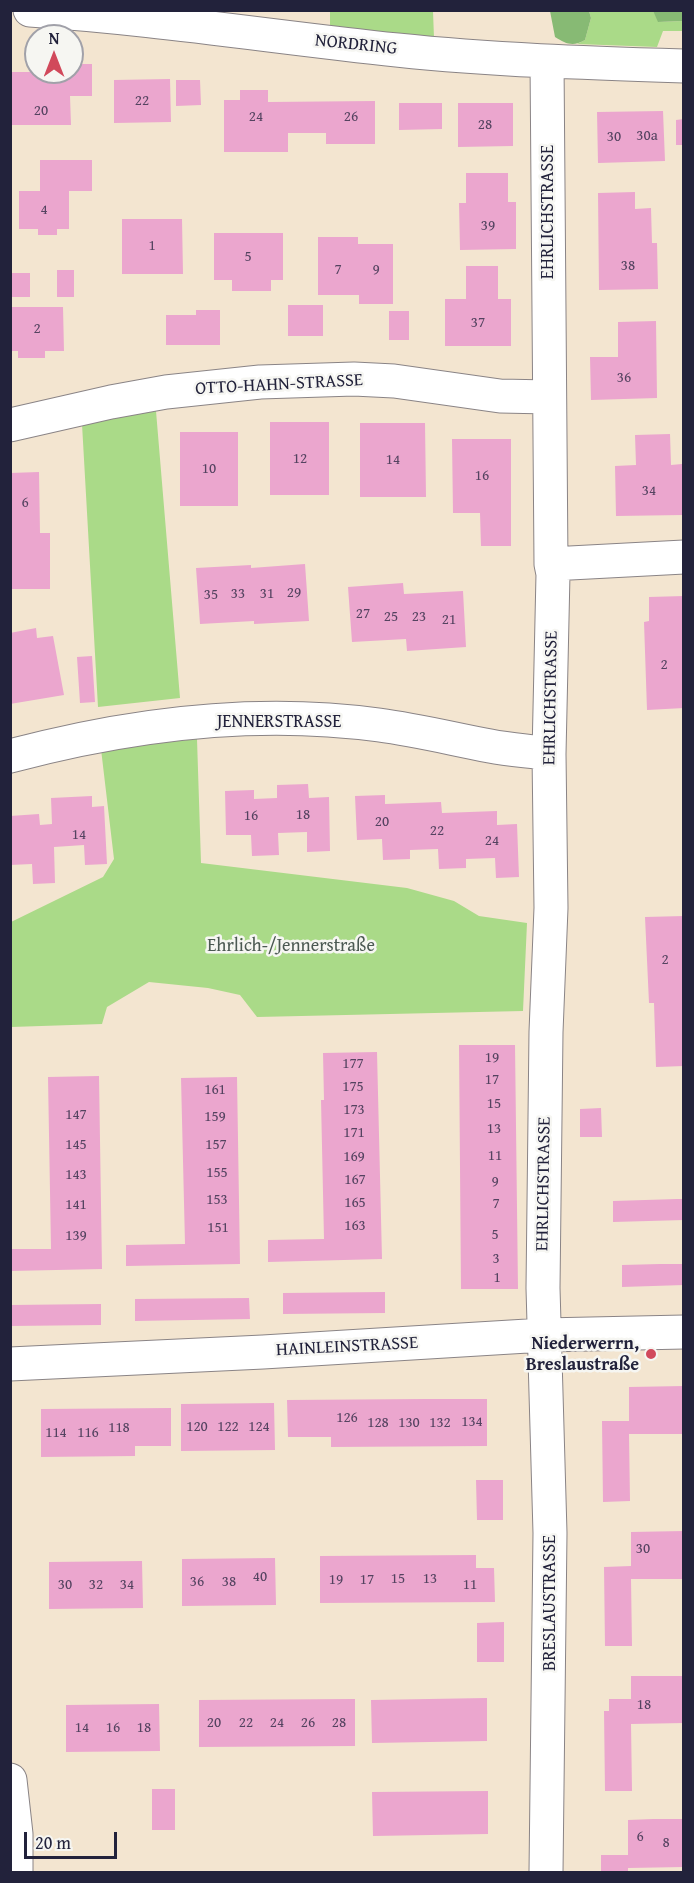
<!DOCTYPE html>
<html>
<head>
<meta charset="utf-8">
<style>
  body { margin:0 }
  #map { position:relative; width:694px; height:1883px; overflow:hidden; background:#f3e5d0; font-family:"Gentium Book Plus",serif }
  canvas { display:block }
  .frame { position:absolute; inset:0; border:12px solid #22223b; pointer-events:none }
  .north { position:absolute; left:24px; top:24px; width:60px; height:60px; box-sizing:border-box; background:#f6f6f2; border:2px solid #a1a1a9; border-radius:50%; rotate:0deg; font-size:16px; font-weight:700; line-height:24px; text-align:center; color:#22223b }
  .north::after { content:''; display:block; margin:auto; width:21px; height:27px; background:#d1495b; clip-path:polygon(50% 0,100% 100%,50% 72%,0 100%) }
  .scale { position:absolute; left:24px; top:1832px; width:93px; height:27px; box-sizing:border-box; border:3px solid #22223b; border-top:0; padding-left:8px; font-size:18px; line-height:21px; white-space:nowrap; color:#22223b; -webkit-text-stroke:4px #f6f6f2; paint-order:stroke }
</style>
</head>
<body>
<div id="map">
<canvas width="694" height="1883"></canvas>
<div class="frame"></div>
<div class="north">N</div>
<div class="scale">20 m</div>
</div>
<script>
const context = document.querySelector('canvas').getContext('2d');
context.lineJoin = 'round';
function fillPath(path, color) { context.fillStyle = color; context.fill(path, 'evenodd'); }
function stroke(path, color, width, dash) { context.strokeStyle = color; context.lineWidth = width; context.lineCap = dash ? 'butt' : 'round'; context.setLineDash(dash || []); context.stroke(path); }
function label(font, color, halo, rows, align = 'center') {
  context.font = font + ' "Gentium Book Plus",serif'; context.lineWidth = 5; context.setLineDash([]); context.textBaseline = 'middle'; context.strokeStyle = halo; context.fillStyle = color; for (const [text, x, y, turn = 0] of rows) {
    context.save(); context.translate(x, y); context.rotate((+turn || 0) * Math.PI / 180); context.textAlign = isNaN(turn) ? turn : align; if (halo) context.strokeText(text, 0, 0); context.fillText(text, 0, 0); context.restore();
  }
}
fillPath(new Path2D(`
  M330,11H433L434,38L330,32Z
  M589,11H653L659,22L683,21V31H663L657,47L577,44L585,40L591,18Z
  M156,411L180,698L98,707L82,424Z
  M197,739L201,863L407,888L454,901L479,916L527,923L523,1011L257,1017L240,995L208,988L149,982L107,1007L102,1024L11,1027V922L103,877L114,859L101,749Z`), '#aada88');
fillPath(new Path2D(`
  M550,11H589L591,18L585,40C573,47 566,44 555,37Z
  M653,11H683V21L658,22Z`), '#87ba74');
fillPath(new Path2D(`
  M72,64H92V96H70L71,125H10V72H72Z
  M170,79L171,122L114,123V80Z
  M176,80H200L201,105L176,106Z
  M240,90H268V102L375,101V144H326V133H288V152H224V100H240Z
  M399,103H442V129L399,130Z
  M458,103H513V146L458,147Z
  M663,111L665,161L598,163L597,112Z
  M684,119V145H676V120Z
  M40,160H92V191H69V229H57V235H38V229H19V191H40Z
  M466,173H508V202H516V249L460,250L459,203H466Z
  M635,192V209L651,208L652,243H657L658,289L599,290L598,193Z
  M122,219H182L183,274H122Z
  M214,233H283V280H271V291H232V280H214Z
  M318,237H358V244H393V304H359V295H318Z
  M466,266H498V299H511V346H445V299H466Z
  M57,270H74V297H57Z
  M10,273H30V297H10Z
  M288,305H323V336H288Z
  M10,307H63L64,351H45V358H18V351H10Z
  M196,310H220V345H166V315H196Z
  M389,311H409V340H389Z
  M656,321L657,398L591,400L590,357H618V322Z
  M270,422H329V495H270Z
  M360,423H425L426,497H360Z
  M180,432H238V506H180Z
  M670,434L671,465L682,464L683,515L616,516L615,466L636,465L635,435Z
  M452,439H511V546H481L480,513H453Z
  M39,472L40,533H50V589H10V473Z
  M305,564L309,621L254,624V621L200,624L196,568L251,565V568Z
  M403,583L404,594L463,591L466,647L407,651L406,639L352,642L348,587Z
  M684,596V708L647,710L644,622L649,621V597Z
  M36,628L37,638L53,636L64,695L10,704V633Z
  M92,656L95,702L80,703L77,657Z
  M308,784L309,798L329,797L330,851L307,852V832L278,833L279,855L252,856L251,835H226L225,791L254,790V799L277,798V785Z
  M385,795V804L441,802L442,813L497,811V825L517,824L519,877L496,878L495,858L466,859V868L439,869L438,849L410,850V859L383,860L382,839L357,840L355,796Z
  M92,796V807L104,806L107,864L85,865L84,845L54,847L55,883L33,884L32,864L10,865V816L39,814L40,825L52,824L51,798Z
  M684,916V1066L656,1067L654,1003H649L645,917Z
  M459,1045H515L518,1289H461Z
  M377,1052L382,1259L268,1262V1240L324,1239L321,1100H324L323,1053Z
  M99,1076L102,1269L10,1271V1249H51L48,1077Z
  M237,1077L240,1264L126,1266V1245L185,1244L181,1078Z
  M601,1108L602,1137H580V1109Z
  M677,1199H684V1220L613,1222V1201Z
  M660,1264H684V1285L622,1287V1265Z
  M385,1292V1313L283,1314V1293Z
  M249,1298L250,1319L135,1321V1299Z
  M101,1304V1325L10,1326V1305Z
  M684,1386V1434H629L630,1501L603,1502L602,1421H629V1387Z
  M425,1399H487V1446L331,1447V1437H288L287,1400Z
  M274,1403L275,1450L181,1451V1404Z
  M171,1408V1446H135V1456L41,1457V1409Z
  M476,1480H503V1520H477Z
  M684,1531V1579H631L632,1646H605L604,1567L631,1566V1532Z
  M476,1555V1568H494L495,1602L320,1603V1556Z
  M275,1558L276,1605L182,1606V1559Z
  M142,1561L143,1608L49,1609V1562Z
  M504,1622V1662H477V1623Z
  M631,1676H684V1723L631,1724L632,1791H605L604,1711H609V1699H631Z
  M487,1698V1741L372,1743L371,1700Z
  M355,1699V1746L199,1747V1700Z
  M159,1704L160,1751L66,1752V1705Z
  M152,1789H175V1830H152Z
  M488,1791V1834L373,1836L372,1792Z
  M653,1819H684V1867L628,1868V1872H601V1855H628V1820Z`), '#eba6ce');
const minor = new Path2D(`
  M30,10C152,18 274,37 397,50C492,60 588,63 684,66
  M10,425L111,402L166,392L260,382L354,379L394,381L500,396L549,397
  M551,564L684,557
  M10,756C130,724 256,708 379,725C417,730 453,739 490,746C510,750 530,751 549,754
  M10,1364L263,1352L544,1335L684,1332
  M10,1780L16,1834V1872
  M546,1872L550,1533L543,1288L546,1032L551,908L549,754L553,574L551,564L547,61`);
stroke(minor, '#8a8486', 35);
stroke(minor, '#fff', 33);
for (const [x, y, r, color] of [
  [651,1354,6,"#d1495b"]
]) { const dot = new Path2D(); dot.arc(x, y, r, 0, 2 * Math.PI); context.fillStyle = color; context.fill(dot); stroke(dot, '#f6f6f2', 2); }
label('15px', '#544360', null, [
  ["22",142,101],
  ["20",41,111],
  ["24",256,117],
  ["26",351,117],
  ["28",485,125],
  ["30a",647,136],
  ["30",614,137],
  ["4",44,210],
  ["39",488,226],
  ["1",152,246],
  ["5",248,257],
  ["38",628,266],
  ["7",338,270],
  ["9",376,270],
  ["37",478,323],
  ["2",37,329],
  ["36",624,378],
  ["12",300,459],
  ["14",393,460],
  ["10",209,469],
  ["16",482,476],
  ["34",649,491],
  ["6",25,503],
  ["29",294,593],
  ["33",238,594],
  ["31",267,594],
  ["35",211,595],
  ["27",363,614],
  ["25",391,617],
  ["23",419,617],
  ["21",449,620],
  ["2",664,665],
  ["18",303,815],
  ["16",251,816],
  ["20",382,822],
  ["22",437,831],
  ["14",79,835],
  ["24",492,841],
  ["2",665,960],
  ["19",492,1058],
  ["177",353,1064],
  ["17",492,1080],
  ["175",353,1087],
  ["161",215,1090],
  ["15",494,1104],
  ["173",354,1110],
  ["147",76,1115],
  ["159",215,1117],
  ["13",494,1129],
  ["171",354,1133],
  ["145",76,1145],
  ["157",216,1145],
  ["11",495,1156],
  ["169",354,1157],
  ["155",217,1173],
  ["143",76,1175],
  ["167",355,1180],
  ["9",495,1182],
  ["153",217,1200],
  ["165",355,1203],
  ["7",496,1204],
  ["141",76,1205],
  ["163",355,1226],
  ["151",218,1228],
  ["5",495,1235],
  ["139",76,1236],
  ["3",496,1259],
  ["1",497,1278],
  ["126",347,1418],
  ["134",472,1422],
  ["128",378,1423],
  ["130",409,1423],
  ["132",440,1423],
  ["120",197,1427],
  ["122",228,1427],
  ["124",259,1427],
  ["118",119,1428],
  ["114",56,1433],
  ["116",88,1433],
  ["30",643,1549],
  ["40",260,1577],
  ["15",398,1579],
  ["13",430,1579],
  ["19",336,1580],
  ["17",367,1580],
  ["36",197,1582],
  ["38",229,1582],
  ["30",65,1585],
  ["32",96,1585],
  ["34",127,1585],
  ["11",470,1585],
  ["18",644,1705],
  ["20",214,1723],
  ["22",246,1723],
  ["24",277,1723],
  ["26",308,1723],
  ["28",339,1723],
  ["14",82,1728],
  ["16",113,1728],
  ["18",144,1728],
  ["6",640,1837],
  ["8",666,1843]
]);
label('18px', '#22223b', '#f6f6f2', [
  ["NORDRING",356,45,6],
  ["EHRLICHSTRASSE",548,212,-90],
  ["OTTO-HAHN-STRASSE",279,385,-3],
  ["EHRLICHSTRASSE",551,698,-89],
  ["JENNERSTRASSE",279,722],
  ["EHRLICHSTRASSE",544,1184,-89],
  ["HAINLEINSTRASSE",347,1347,-3],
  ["BRESLAUSTRASSE",550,1603,-90]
]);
label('18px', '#4b5952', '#f6f6f2', [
  ["Ehrlich-/Jennerstraße",291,946]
]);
label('bold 18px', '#22223b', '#f6f6f2', [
  ["Niederwerrn,",639,1344],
  ["Breslaustraße",639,1365]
], 'right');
</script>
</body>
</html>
